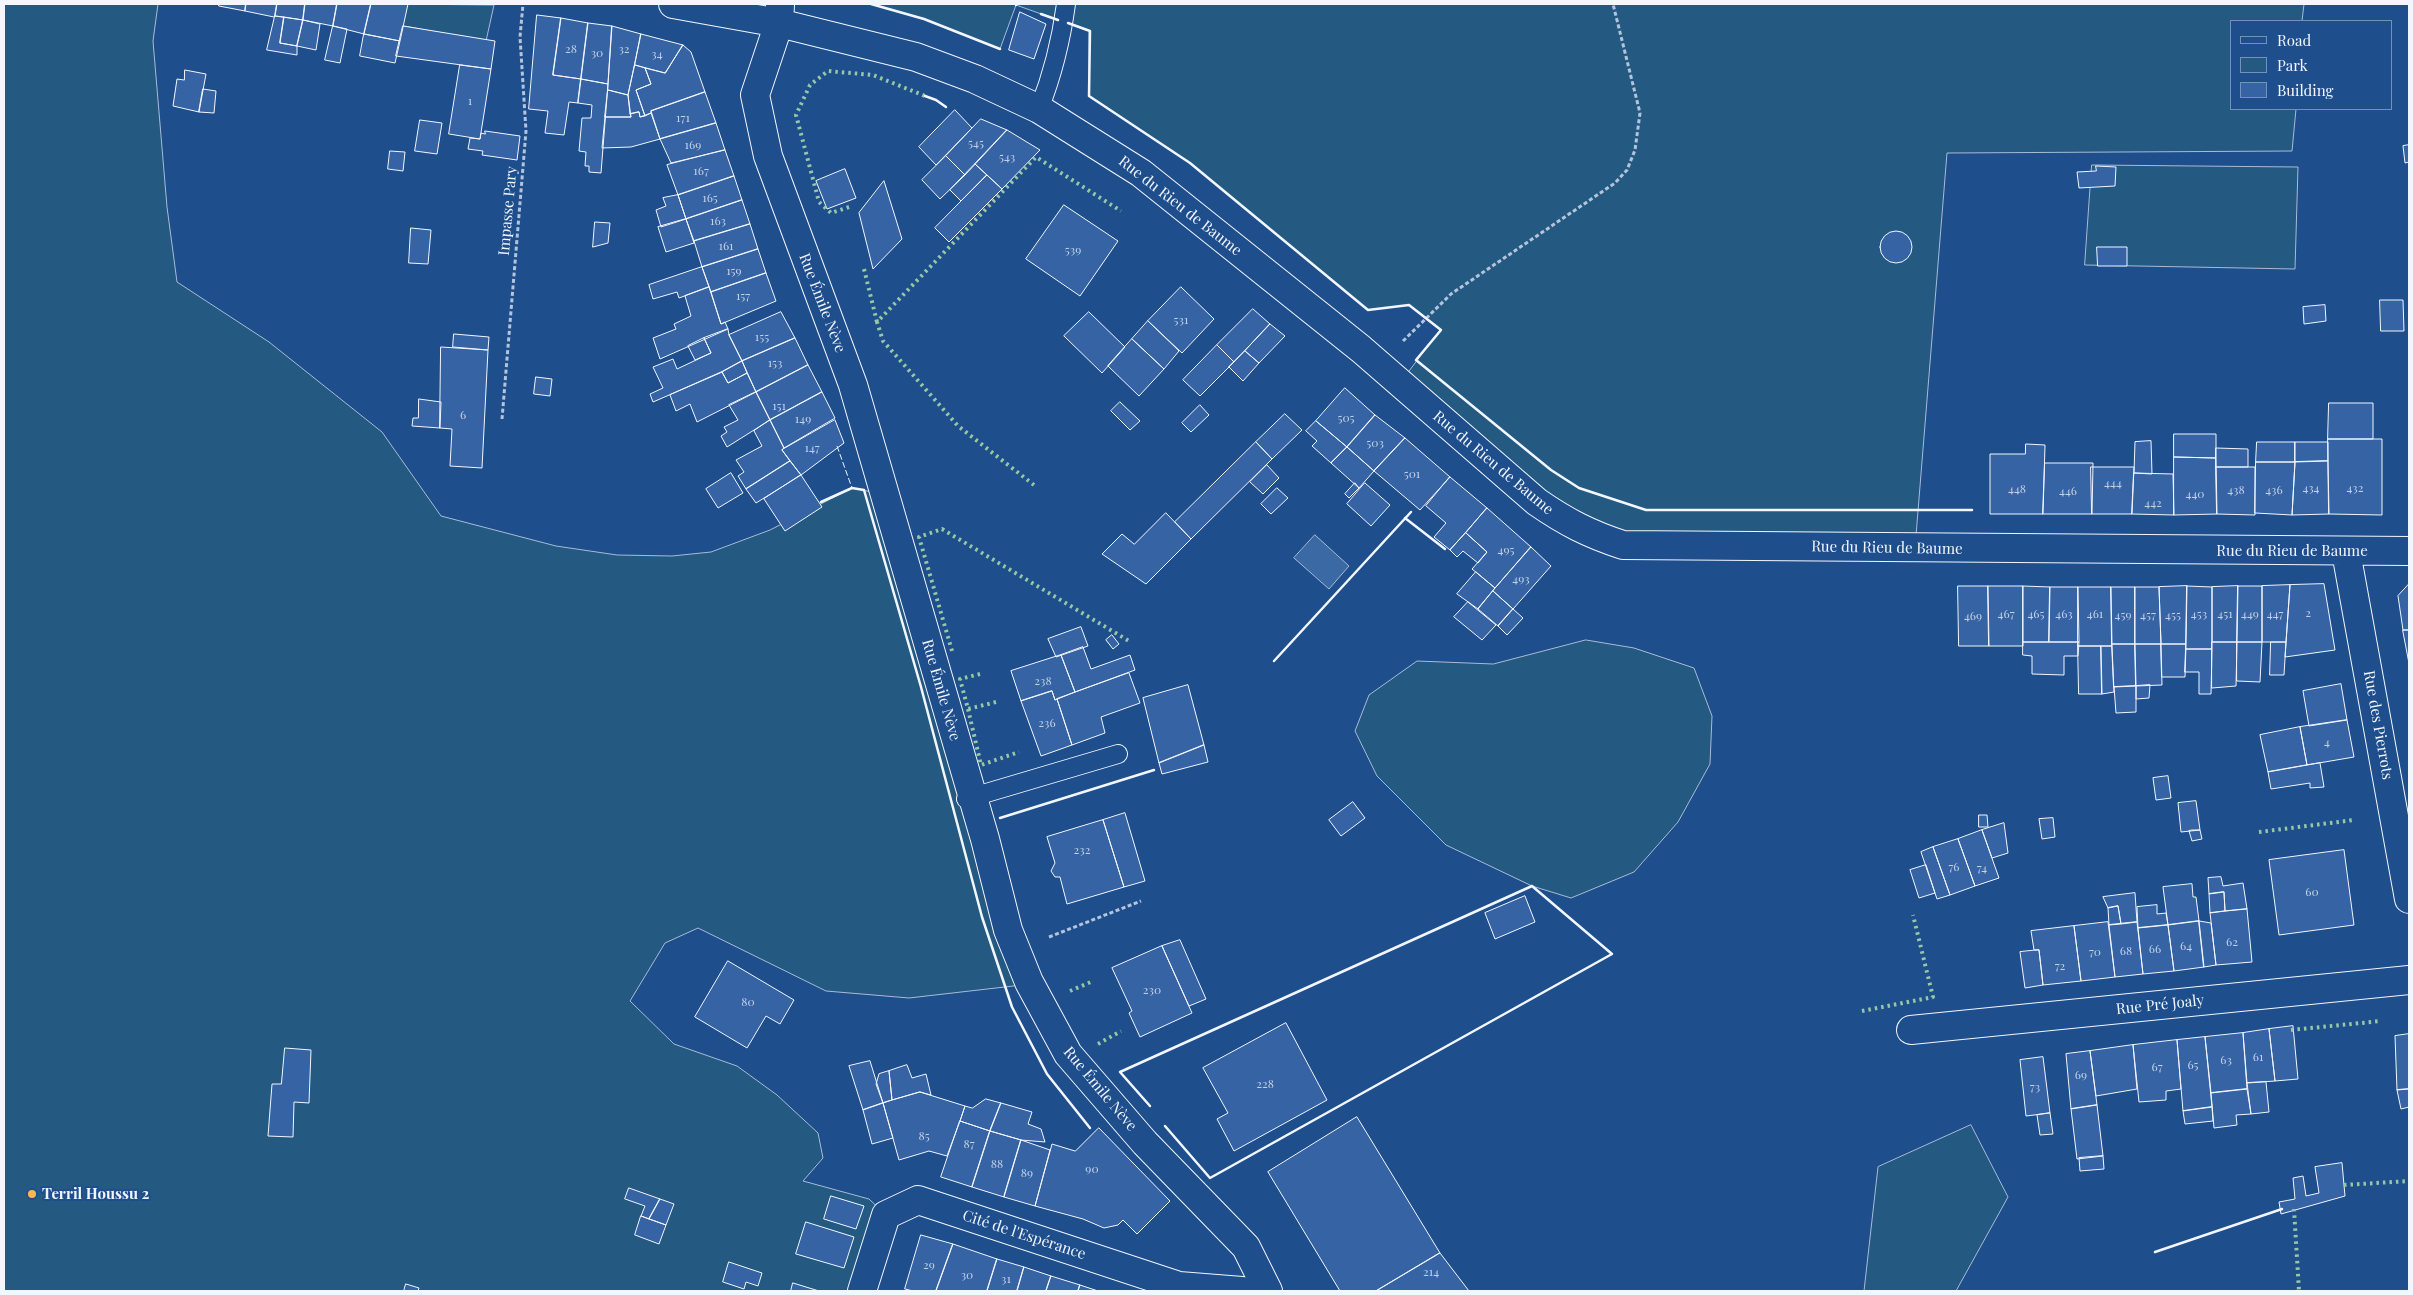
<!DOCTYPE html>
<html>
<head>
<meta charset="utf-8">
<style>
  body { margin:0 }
  #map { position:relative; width:2413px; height:1295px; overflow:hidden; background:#1f4e8c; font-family:"Playfair Display",serif }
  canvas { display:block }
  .frame { position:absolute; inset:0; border:5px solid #f2f6ff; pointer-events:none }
  .legend { position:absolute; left:2230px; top:20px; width:162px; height:90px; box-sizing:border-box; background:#1f4e8c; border:1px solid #7391ba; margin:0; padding:6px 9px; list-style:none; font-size:15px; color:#f2f6ff }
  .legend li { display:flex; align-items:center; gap:10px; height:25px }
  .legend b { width:25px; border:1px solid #7391ba }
</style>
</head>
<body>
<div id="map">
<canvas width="2413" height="1295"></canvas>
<div class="frame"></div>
<ul class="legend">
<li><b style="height:6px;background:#1f4e8c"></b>Road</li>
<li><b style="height:14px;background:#245a82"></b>Park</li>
<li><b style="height:14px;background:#3563a3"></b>Building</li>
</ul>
</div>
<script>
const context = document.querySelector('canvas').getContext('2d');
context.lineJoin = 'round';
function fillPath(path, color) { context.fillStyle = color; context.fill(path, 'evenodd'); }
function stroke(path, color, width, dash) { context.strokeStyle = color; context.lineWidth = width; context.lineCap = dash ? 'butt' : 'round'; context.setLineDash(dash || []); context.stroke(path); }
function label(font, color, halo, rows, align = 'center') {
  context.font = font + ' "Playfair Display",serif'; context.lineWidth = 4; context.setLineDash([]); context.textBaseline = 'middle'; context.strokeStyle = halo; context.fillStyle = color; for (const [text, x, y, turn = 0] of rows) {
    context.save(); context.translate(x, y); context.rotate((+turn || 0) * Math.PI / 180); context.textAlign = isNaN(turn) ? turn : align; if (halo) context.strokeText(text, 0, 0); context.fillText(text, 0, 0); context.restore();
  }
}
const green = new Path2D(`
  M4,4H158L153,41L167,207L177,282L269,342L382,432L441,516L556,546L617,555L672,556L711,552L770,530L852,488L882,494L1022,985L909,998L826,991L698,928L665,943L630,1001L674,1044L737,1066L777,1095L818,1133L823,1158L803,1181L869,1199L886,1215L862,1291H4Z
  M397,4L494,5L486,41L393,24Z
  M871,4H2304L2302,21H2232V109H2296L2292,151L1947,153L1915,548L1594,536L1400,383L1440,330L1409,305L1368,310L1190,163L1089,96V31L1016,5L1000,49L924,19Z
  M2092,165L2298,167L2295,269L2085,265Z
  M1586,640L1634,648L1694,668L1712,716L1710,764L1678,822L1634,872L1571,898L1532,886L1446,845L1377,776L1355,731L1369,695L1417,661L1493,664Z
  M1971,1125L2008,1197L1956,1291H1864L1878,1167Z`);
fillPath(green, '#245a82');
stroke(green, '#a8bbd7', 1);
const water = new Path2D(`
  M1315,535L1349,566L1329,589L1294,558Z`);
fillPath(water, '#3b69a3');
stroke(water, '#a8bbd7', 1);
const building = new Path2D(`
  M219,4H246L245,11L219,6Z
  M246,4H277L275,16L274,17L245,11Z
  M277,4H305L303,20L275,16Z
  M305,4H337L333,26L303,20Z
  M337,4H371L364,34L333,26Z
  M371,4H408L400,41L364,34Z
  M1020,12L1046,24L1034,59L1009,50Z
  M537,15L561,18L553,75L581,79L578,103L569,102L564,135L545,133L548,111L529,109Z
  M275,16L284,17L280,43L297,46V55L267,50Z
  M284,17L303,20L297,46L280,43Z
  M561,18L588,23L581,79L553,75Z
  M303,20L320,24L316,50L297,46Z
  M588,23L612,26L608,84L581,79Z
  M333,26L347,29L340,63L325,60Z
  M403,26L495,41L491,69L396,56Z
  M612,26L641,34L628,95L608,90Z
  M364,34L400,41L395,63L360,56Z
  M641,34L683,45L665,73L635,65Z
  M683,45L691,52L705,92L651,111V113L645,116L636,90L651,84L645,68L665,73Z
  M460,65L491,69L480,139L449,134Z
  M635,65L645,68L651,84L636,90L645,116L640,117L639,112L630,114L628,95Z
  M185,70L206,74L199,112L173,106L177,79L184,80Z
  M581,79L608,84L601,173L589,172V166H585L586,152L579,151L582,118H591L592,105L578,103Z
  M203,89L216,91L214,113L199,112Z
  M608,90L628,95L631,117H605Z
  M705,92L716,123L660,139L651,111Z
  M955,110L972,128L936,165L919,147Z
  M639,112L640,117L651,113L660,139L631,147L602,148L605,117H631L630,114Z
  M981,119L1007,130L965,175L946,156Z
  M420,120L442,123L437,154L415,151Z
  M716,123L725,150L671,163L660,139Z
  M1007,130L1040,150L1002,189L975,164Z
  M485,131L520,136L517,160L482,155L483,151L468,149L470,138L480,139L481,133L485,134Z
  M2409,145V162L2405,163L2403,146Z
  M725,150L734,176L678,195L667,165Z
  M390,151L405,152L403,171L388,169Z
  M946,156L965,175L940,199L922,180Z
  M975,164L987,175L961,201L950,190Z
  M2096,166L2116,167L2115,186L2079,188L2077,172L2096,171Z
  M845,169L856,198L827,209L816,181Z
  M987,175L1002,189L949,242L935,228Z
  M734,176L742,200L686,219L678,195Z
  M884,181L902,239L873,269L859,213Z
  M678,195L686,219L661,227L656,210L666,206L663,198Z
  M742,200L750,224L694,241L686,219Z
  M1064,205L1118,241L1080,296L1026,259Z
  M686,219L694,243L666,252L658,227Z
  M595,222L610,223L608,243L593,247Z
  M750,224L758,249L702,267L694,241Z
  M411,228L431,230L428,264L409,263Z
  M1880 247a16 16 0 1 1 32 0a16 16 0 1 1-32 0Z
  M2097,247H2127V266H2098Z
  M758,249L766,273L711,292L702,267Z
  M702,267L709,287L679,298L677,292L653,299L649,285Z
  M766,273L776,301L721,324L711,292Z
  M709,287L721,324L725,322L728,329L660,359L653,338L676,329L674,324L691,316L685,296Z
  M1181,287L1214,319L1182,353L1148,321Z
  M2380,300H2403L2404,331H2381Z
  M2325,305L2326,321L2304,324L2303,307Z
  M1253,309L1270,324L1234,362L1217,345Z
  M781,312L795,338L742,361L729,335Z
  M1089,312L1125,347L1102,373L1064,336Z
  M1148,321L1179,351L1164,369L1132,339Z
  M1270,324L1285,336L1259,363L1245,351Z
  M728,329L729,335L742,361L720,373L653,402L650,394L663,388L653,367L673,359L677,369L711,353L704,338Z
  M454,334L489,337L488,350L453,347Z
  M704,338L711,353L695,360L688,346Z
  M795,338L808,365L756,392L742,361Z
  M1132,339L1164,369L1139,396L1108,366Z
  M1217,345L1234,362L1200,396L1183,380Z
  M441,347L488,350L482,468L450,466L452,429L440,428Z
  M1245,351L1259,363L1243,381L1229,367Z
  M742,361L747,373L728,383L722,372Z
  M808,365L822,392L770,420L756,392Z
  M722,372L728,383L747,373L756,392L697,422L690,404L676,411L670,395Z
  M536,377L552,379L550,396L534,394Z
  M1345,388L1375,415L1347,447L1316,421Z
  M756,392L770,420L727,447L721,436L727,432L724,427L738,420L729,405Z
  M822,392L835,418L784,448L770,420Z
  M419,399L441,402L440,428L412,426L413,418H418Z
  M1120,402L1140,421L1130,430L1111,411Z
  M2329,403H2373V439H2328Z
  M1200,405L1209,415L1191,432L1182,423Z
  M1285,414L1302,430L1272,459L1256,442Z
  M1375,415L1405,438L1374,471L1347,447Z
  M770,420L784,448L782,450L790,461L746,489L738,476L744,472L736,460L762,446L754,431Z
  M835,420L844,443L801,475L782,450Z
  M1316,421L1347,447L1331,463L1312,446L1317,441L1306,431Z
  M2174,434H2216V458L2174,457Z
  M1405,438L1450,477L1420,510L1374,471Z
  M2328,439H2382V515L2329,514Z
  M2151,441L2152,474L2134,473L2135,442Z
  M1256,442L1272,459L1191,539L1175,522Z
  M2257,442H2295V462H2256Z
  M2295,442H2328V461L2295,462Z
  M2026,444L2045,445L2043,514H1990V454H2025Z
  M1347,447L1374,471L1359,488L1331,463Z
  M2216,448L2248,449V467H2216Z
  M2174,457L2216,458L2217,514L2174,515Z
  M790,461L801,475L756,503L746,489Z
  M2328,461L2329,514L2292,515L2295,462Z
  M2256,462H2295L2292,515L2255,513Z
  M2045,463H2093L2092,514H2043Z
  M1267,465L1279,478L1263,494L1250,482Z
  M2091,467H2134L2132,514H2092Z
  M2216,467H2255V515L2217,514Z
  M731,473L743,493L718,508L706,489Z
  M2134,473L2173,474L2174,515L2132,514Z
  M801,475L822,507L785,531L764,499Z
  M1450,477L1487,508L1450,550L1434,537L1446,523L1426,506Z
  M1355,483L1359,488L1349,498L1345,494Z
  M1365,483L1390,505L1371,526L1347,504Z
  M1277,488L1288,498L1271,514L1261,504Z
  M1487,508L1531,547L1495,588L1472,569L1487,552L1466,533Z
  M1166,513L1191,539L1146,584L1102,554L1122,534L1134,544Z
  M1466,533L1487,552L1478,563L1463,551L1457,557L1450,550Z
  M1531,547L1551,566L1513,609L1493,591Z
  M1476,572L1495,588L1478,609L1457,594Z
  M2324,584L2335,650L2285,657L2290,585Z
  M2409,584V630H2403L2398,596Z
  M2290,585L2286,642H2262V586Z
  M1958,586H1988L1989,646H1959Z
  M1988,586H2023V646H1989Z
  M2023,586L2050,587L2049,642H2023Z
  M2187,586L2186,644H2161L2159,587Z
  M2187,586L2212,587V649H2186Z
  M2238,586L2237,642H2212V587Z
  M2238,586H2262V642H2237Z
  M2050,587H2078L2079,642H2049Z
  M2078,587H2111L2112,646H2078Z
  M2111,587H2135V644H2112Z
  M2135,587H2159L2161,644H2135Z
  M1493,591L1513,609L1498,626L1478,609Z
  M1468,602L1496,625L1482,640L1454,617Z
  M1513,609L1523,618L1507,635L1498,626Z
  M1081,627L1088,646L1056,657L1048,639Z
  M2403,630H2409V663Z
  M1112,635L1119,644L1113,649L1106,640Z
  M2023,642H2079L2078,656H2064V675L2032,674V656L2023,655Z
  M2212,642H2237L2236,686L2212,688Z
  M2237,642H2262L2260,682L2237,681Z
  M2271,642H2286L2284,675H2270Z
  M2112,644H2135L2136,686L2114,687Z
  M2135,644H2161L2162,685L2136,686Z
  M2161,644H2186L2185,677H2162Z
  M2078,646H2101L2102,694H2079Z
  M2101,646H2112L2114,692L2102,694Z
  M1083,647L1091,669L1130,655L1135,670L1075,692L1061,655Z
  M2186,649H2212L2211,694H2199V672H2185Z
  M1061,655L1075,692L1055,700L1052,691L1021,701L1011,671Z
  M1129,673L1140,703L1101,717L1105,733L1072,745L1057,699Z
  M2341,684L2347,720L2309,726L2303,691Z
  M1188,685L1204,745L1159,763L1143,698Z
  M2150,685L2149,698L2136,699V686Z
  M2136,686V712L2116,713L2114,687Z
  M1052,691L1055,700L1057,699L1072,745L1041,756L1021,701Z
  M2347,720L2354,757L2307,765L2300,727Z
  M2300,727L2307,765L2268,772L2260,735Z
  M1204,745L1208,762L1162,774L1159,763Z
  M2320,763L2324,787L2310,788V783L2271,789L2268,772Z
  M2168,776L2171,798L2156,800L2153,778Z
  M2196,801L2200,830L2181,832L2178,803Z
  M1353,802L1365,818L1341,836L1329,820Z
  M1125,813L1145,881L1124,887L1103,820Z
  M1979,815H1987L1988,827H1979Z
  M2053,818L2055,837L2042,839L2039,819Z
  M1103,820L1124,887L1067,904L1060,877H1055L1051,871L1055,863L1047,837Z
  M2004,823L2008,853L1992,858L1982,830Z
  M1982,830L1999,878L1975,886L1958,839Z
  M2192,830H2200L2202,839L2192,841L2189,831Z
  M1958,839L1975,886L1950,895L1933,847Z
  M1933,847L1950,895L1937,899L1921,852Z
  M2344,850L2354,925L2279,935L2269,860Z
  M1926,865L1935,893L1919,898L1910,870Z
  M2221,877L2223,886L2243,883L2247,909L2225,911L2224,892L2209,894L2208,878Z
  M2192,884L2193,897H2196L2199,921L2168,925L2163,887Z
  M2224,892L2225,911L2210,913L2209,894Z
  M2135,893L2137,922L2121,924L2118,906L2108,908L2103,897Z
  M1525,896L1535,922L1495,939L1485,913Z
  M2157,905V914L2166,913L2168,925L2138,928L2137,907Z
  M2118,906L2121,924L2109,925L2108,908Z
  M2247,909L2252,962L2216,965L2210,913Z
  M2199,921L2204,967L2174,971L2168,925Z
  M2199,921L2211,923L2216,965L2204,967Z
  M2108,922L2115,977L2081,981L2074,926Z
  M2137,922L2143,974L2115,977L2109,925Z
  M2168,925L2174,971L2143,974L2138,928Z
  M2074,926L2081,981L2043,985L2039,950H2034L2031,931Z
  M1180,940L1206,999L1189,1006L1162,946Z
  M1162,946L1192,1013L1140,1037L1129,1013L1132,1011L1112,968Z
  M2039,950L2043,985L2025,988L2020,952Z
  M728,961L794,1000L780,1024L766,1016L747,1048L695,1017Z
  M1286,1023L1327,1100L1234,1151L1217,1119L1228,1113L1203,1068Z
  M2293,1026L2298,1079L2275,1081L2269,1029Z
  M2269,1029L2275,1081L2247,1083L2243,1033Z
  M2243,1033L2247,1089L2211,1093L2205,1037Z
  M2409,1034V1089L2397,1090L2395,1036Z
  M2205,1037L2212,1107L2183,1111L2177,1040Z
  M2177,1040L2181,1089L2166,1091V1100L2139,1102L2133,1045Z
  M2133,1045L2137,1089L2096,1096L2090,1051Z
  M285,1048L311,1050L309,1103L294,1102L293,1137L268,1136L272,1084H281Z
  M2090,1051L2097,1105L2071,1109L2066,1054Z
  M2043,1057L2050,1113L2026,1116L2020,1060Z
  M870,1061L883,1103L863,1110L849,1066Z
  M907,1065L912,1078L926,1074L931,1095L920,1092L892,1100L889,1071Z
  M889,1071L892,1100L883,1103L876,1084L879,1074Z
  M2266,1082L2269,1112L2251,1114L2247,1083Z
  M2247,1089L2251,1114L2236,1115L2237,1125L2214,1128L2211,1093Z
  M2409,1089V1107L2401,1109L2397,1090Z
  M920,1092L965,1106L960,1121L947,1156L929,1151L899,1160L883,1103Z
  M986,1099L1001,1103L990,1131L960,1121L965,1106L972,1108Z
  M883,1103L893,1138L872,1144L863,1110Z
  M1001,1103L1032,1112L1028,1124L1041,1129L1045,1142L1021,1140L990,1131Z
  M2097,1105L2103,1156L2077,1159L2071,1109Z
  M2212,1107L2213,1121L2185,1124L2183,1111Z
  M2050,1113L2053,1134L2040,1135L2037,1115Z
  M1357,1117L1440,1253L1376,1291H1340L1268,1172Z
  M960,1121L990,1131L972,1187L941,1177Z
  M1099,1128L1170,1201L1137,1234L1123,1220L1118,1225L1104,1228L1083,1219L1035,1206L1052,1144L1075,1151Z
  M990,1131L1021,1140L1004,1197L972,1187Z
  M1021,1140L1050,1150L1035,1206L1004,1197Z
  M2103,1156L2104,1169L2080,1171L2079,1158Z
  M2342,1163L2345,1196L2281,1214L2279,1202L2295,1199L2293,1178L2303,1176L2306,1196L2319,1193L2315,1167Z
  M629,1188L660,1199L649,1219L641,1216L645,1206L625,1199Z
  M831,1196L864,1206L856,1229L824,1219Z
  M660,1199L674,1204L666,1225L649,1219Z
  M641,1216L666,1225L659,1244L635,1235Z
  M806,1222L854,1237L844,1268L796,1254Z
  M921,1235L953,1244L936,1291H913L905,1289Z
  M953,1244L997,1259L987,1291H936Z
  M1440,1253L1469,1291H1376Z
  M997,1259L1024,1267L1017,1291H987Z
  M729,1262L762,1273L758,1286L746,1282L744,1289L723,1282Z
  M1024,1267L1051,1276L1046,1291H1017Z
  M1051,1276L1080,1285L1078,1291H1046Z
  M793,1283L819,1291H821H791Z
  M406,1284L419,1288L418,1291H404Z
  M1080,1285L1098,1291H1078Z`);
fillPath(building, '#3563a3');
stroke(building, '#f2f6ff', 1);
const lane = new Path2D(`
  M1039,109C1053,74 1061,41 1066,4
  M966,799L1118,754`);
const street = new Path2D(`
  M673,4L779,23L916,57L975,79L1039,109L1141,173L1361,349L1537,502C1566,522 1589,534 1623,545L2409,551
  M780,5L779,23L755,95L768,156L853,385L985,839L1008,930L1029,982L1068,1054L1145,1143L1246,1247L1268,1291
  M2346,552L2409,899
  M1911,1030L2409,980
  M862,1291L886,1215L918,1200L1179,1286L1242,1291`);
stroke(lane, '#f2f6ff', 20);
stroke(street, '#f2f6ff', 30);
stroke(new Path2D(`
  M1403,341L1451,294L1615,183L1627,170L1635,150L1640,113L1613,4
  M502,419L526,131L520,37L523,4
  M1049,937L1141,901`), '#b3c4dc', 3, [4, 2.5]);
stroke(lane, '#1f4e8c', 18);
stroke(street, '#1f4e8c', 28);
stroke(new Path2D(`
  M849,207L831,213L819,202L796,115L810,85L828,71L873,75L925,96
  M864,269L877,322
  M1034,485L958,426L883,341L877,322L1036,157L1121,211
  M952,651L919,537L942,529L1129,641
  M980,674L960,679L968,709L996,702
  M968,709L981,765L1019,752
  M2259,832L2354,820
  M1070,991L1093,981
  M1862,1011L1933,997L1913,915
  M2291,1030L2381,1021
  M1098,1044L1121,1031
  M2344,1185L2409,1181
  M2294,1209L2299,1291`), '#97c8a6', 4, [2.5, 4]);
stroke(new Path2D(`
  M837,446L852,488`), '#f2f6ff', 1, [6, 2.5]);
stroke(new Path2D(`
  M871,4L924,19L1000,49
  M1016,5V4
  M1041,14L1058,20
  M1068,23L1090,31L1089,96L1190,163L1368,310L1409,305L1441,330L1416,360L1551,470L1579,488L1646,510H1972
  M925,96L936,100L946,107
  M821,502L852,488L864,490L921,687L982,917L1012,1007L1047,1074L1090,1128
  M1405,518L1445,549
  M1274,661L1411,512
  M1000,818L1154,770
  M1150,1106L1120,1072L1532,886L1612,954L1210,1178L1165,1126
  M2155,1252L2282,1209`), '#f2f6ff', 2.5);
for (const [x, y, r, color] of [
  [32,1194,5,"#ffb74d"]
]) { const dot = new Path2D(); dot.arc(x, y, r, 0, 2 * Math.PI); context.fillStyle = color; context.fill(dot); stroke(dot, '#1f4e8c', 2); }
label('12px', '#c3d1e8', null, [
  ["28",571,49],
  ["32",624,49],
  ["30",597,53],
  ["34",657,54],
  ["1",470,101],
  ["171",683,118],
  ["545",976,143],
  ["169",693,145],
  ["543",1007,157],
  ["167",701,171],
  ["165",710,198],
  ["163",718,221],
  ["161",726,246],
  ["539",1073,250],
  ["159",734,271],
  ["157",743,296],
  ["531",1181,320],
  ["155",762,337],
  ["153",775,363],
  ["151",779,406],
  ["6",463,415],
  ["505",1346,418],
  ["149",803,419],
  ["503",1375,443],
  ["147",812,448],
  ["501",1412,474],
  ["444",2113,483],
  ["434",2311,488],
  ["432",2355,488],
  ["448",2017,489],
  ["438",2236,490],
  ["436",2274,490],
  ["446",2068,491],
  ["440",2195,494],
  ["442",2153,503],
  ["495",1506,550],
  ["493",1521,579],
  ["2",2308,613],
  ["467",2006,614],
  ["465",2036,614],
  ["463",2064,614],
  ["461",2095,614],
  ["453",2199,614],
  ["451",2225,614],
  ["449",2250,614],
  ["447",2275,614],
  ["459",2123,615],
  ["457",2148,615],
  ["455",2173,615],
  ["469",1973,616],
  ["238",1043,681],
  ["236",1047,723],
  ["4",2327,742],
  ["232",1082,850],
  ["76",1954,867],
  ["74",1982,868],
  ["60",2312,892],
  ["62",2232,942],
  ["64",2186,946],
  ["66",2155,949],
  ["68",2126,951],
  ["70",2095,952],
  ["72",2060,966],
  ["230",1152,990],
  ["80",748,1002],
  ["61",2258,1057],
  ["63",2226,1060],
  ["65",2193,1065],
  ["67",2157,1067],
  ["69",2081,1075],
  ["228",1265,1084],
  ["73",2035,1087],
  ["85",924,1136],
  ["87",969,1144],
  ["88",997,1164],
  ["90",1092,1169],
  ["89",1027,1173],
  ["29",929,1265],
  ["214",1431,1272],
  ["30",967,1275],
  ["31",1006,1279]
]);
label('15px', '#f2f6ff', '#1f4e8c', [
  ["Rue du Rieu de Baume",1180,206,38],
  ["Impasse Pary",508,211,-85],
  ["Rue Émile Nève",822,303,69],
  ["Rue du Rieu de Baume",1493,463,40],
  ["Rue du Rieu de Baume",1887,548,1],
  ["Rue du Rieu de Baume",2292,551],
  ["Rue Émile Nève",941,690,74],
  ["Rue des Pierrots",2378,725,80],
  ["Rue Pré Joaly",2160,1005,-6],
  ["Rue Émile Nève",1100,1089,50],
  ["Cité de l'Espérance",1024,1235,18]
]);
label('bold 15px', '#f2f6ff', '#1f4e8c', [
  ["Terril Houssu 2",42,1194]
], 'left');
</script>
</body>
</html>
